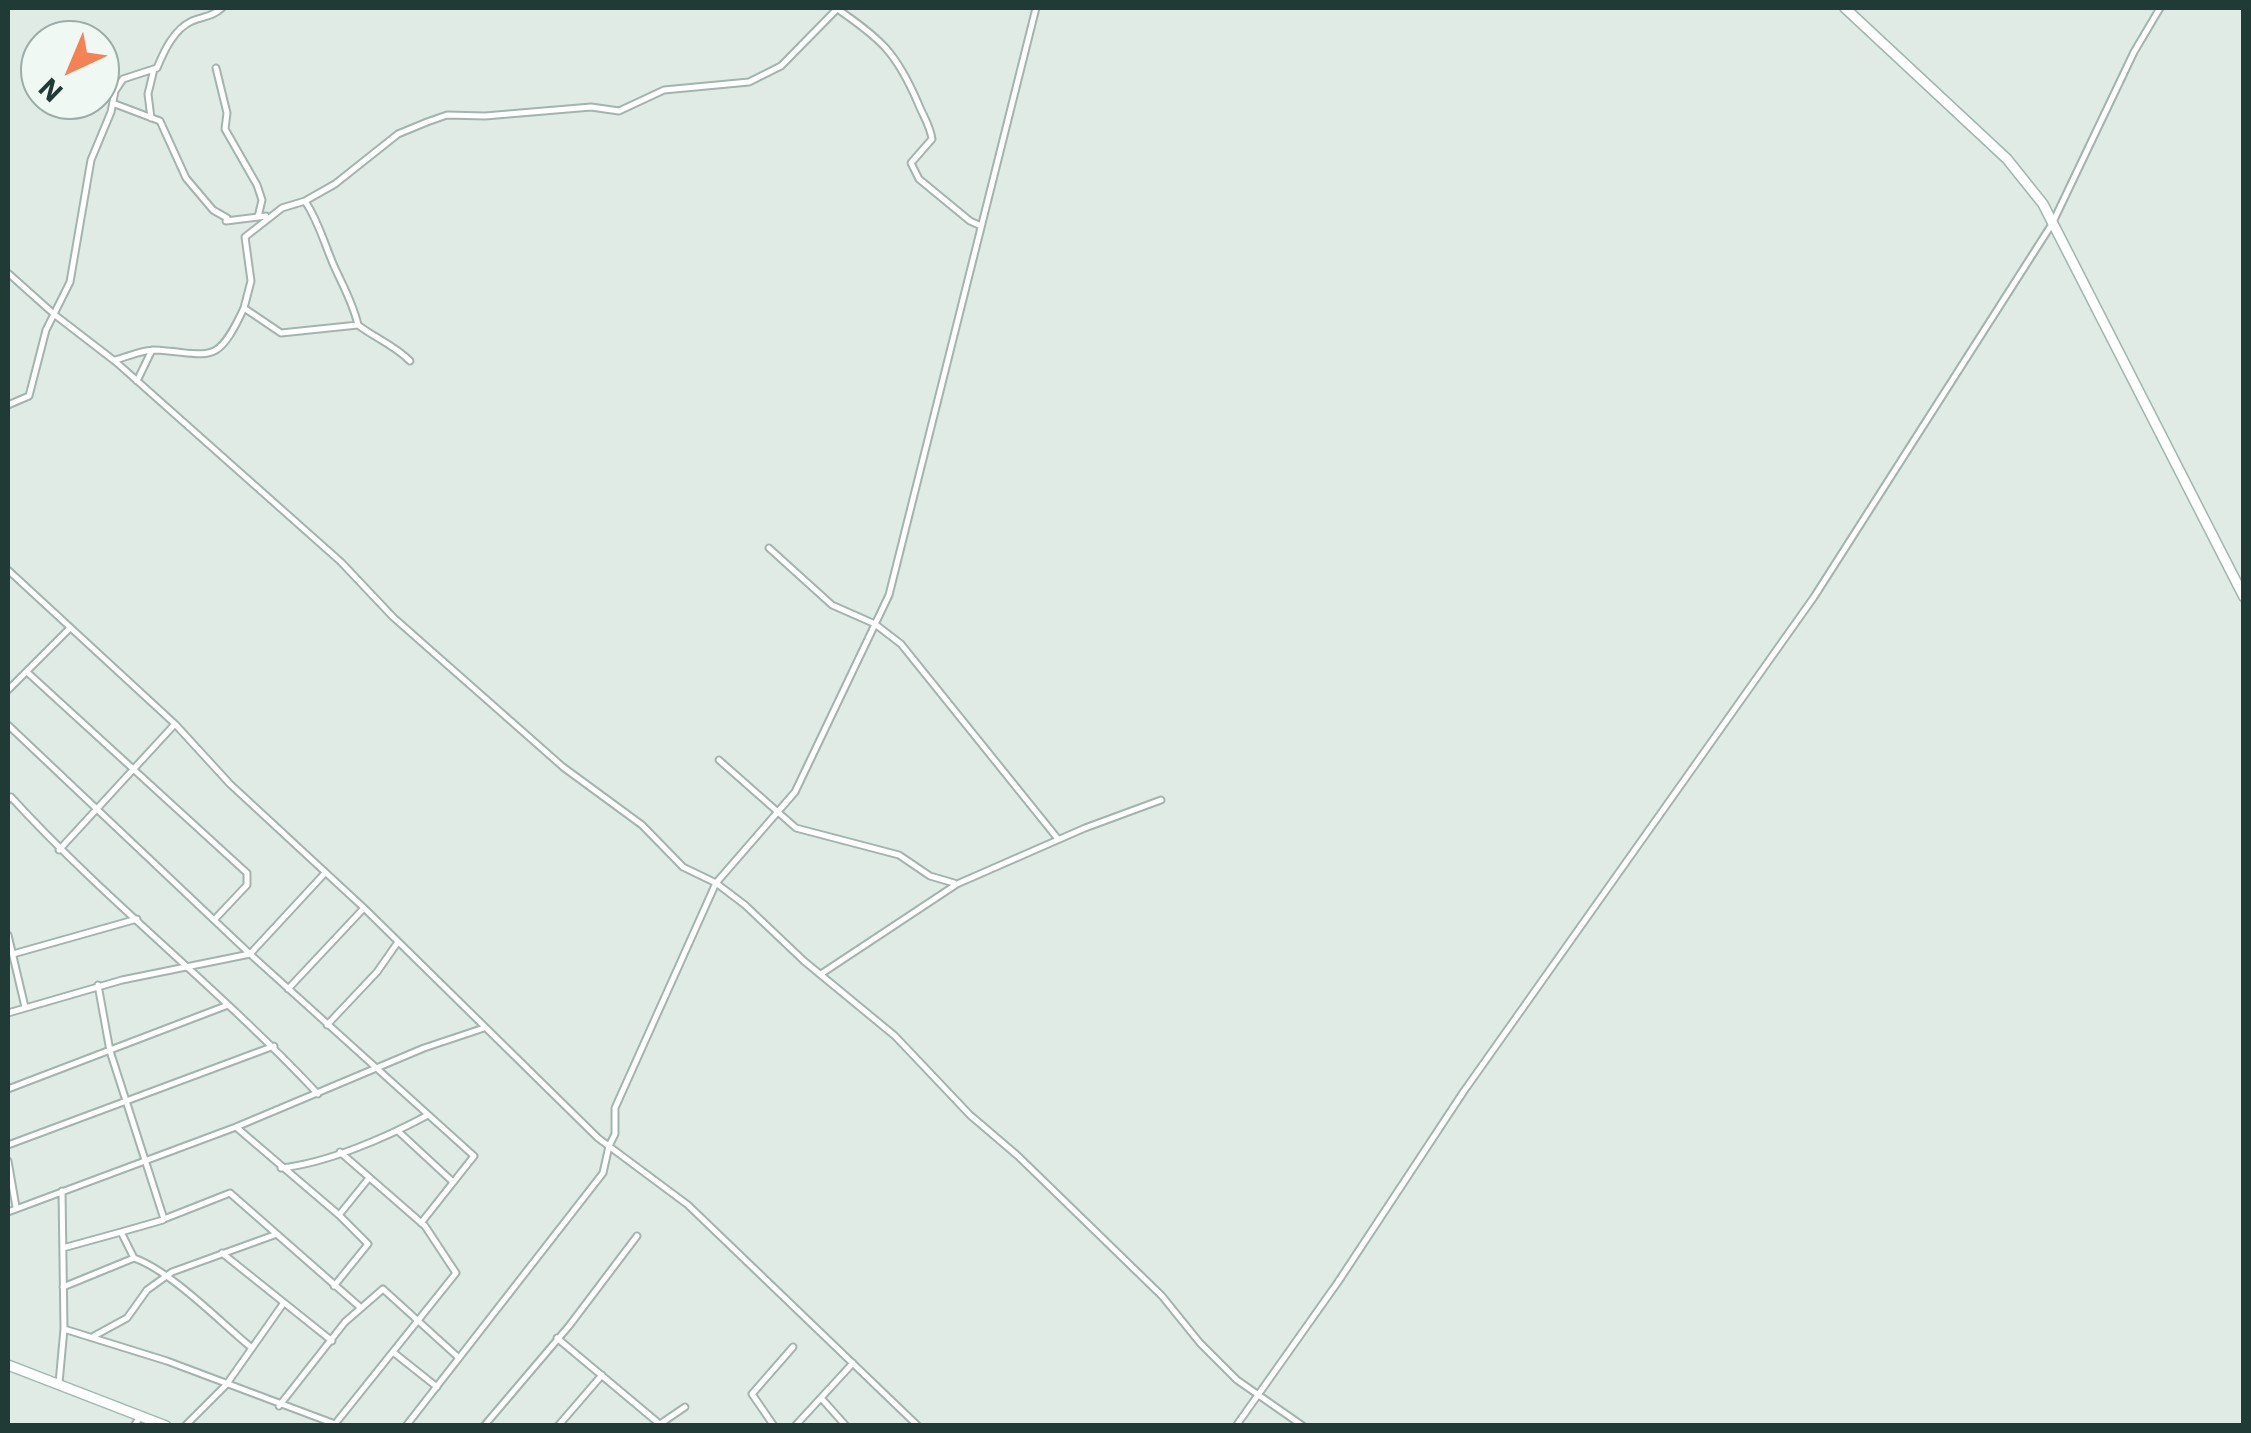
<!DOCTYPE html>
<html>
<head>
<meta charset="utf-8">
<style>
  body { margin:0 }
  #map { position:relative; width:2251px; height:1433px; overflow:hidden; background:#e0ebe6; font-family:"IBM Plex Sans",sans-serif }
  canvas { display:block }
  .frame { position:absolute; inset:0; border:10px solid #203b35; pointer-events:none }
  .north { position:absolute; left:20px; top:20px; width:100px; height:100px; box-sizing:border-box; background:#f0f8f4; border:2px solid #9daca8; border-radius:50%; rotate:224deg; font-size:28px; font-weight:700; line-height:40px; text-align:center; color:#203b35 }
  .north::after { content:''; display:block; margin:auto; width:35px; height:45px; background:#f48255; clip-path:polygon(50% 0,100% 100%,50% 72%,0 100%) }
</style>
</head>
<body>
<div id="map">
<canvas width="2251" height="1433"></canvas>
<div class="frame"></div>
<div class="north">N</div>
</div>
<script>
const context = document.querySelector('canvas').getContext('2d');
context.lineJoin = 'round';
function stroke(path, color, width, dash) { context.strokeStyle = color; context.lineWidth = width; context.lineCap = dash ? 'butt' : 'round'; context.setLineDash(dash || []); context.stroke(path); }
const street = new Path2D(`
  M836,8C881,39 896,52 918,103C923,116 930,125 932,139L911,163L919,179L970,221L981,226
  M216,68L227,113L225,129L257,185L262,200L258,217
  M115,104L160,121L186,178L213,210L227,218L226,221L266,216
  M151,118L148,94L154,69
  M305,201C319,222 324,243 334,266C343,286 353,303 358,325
  M8,273L55,315L116,362L341,562L393,617L563,767L642,825L683,867L716,883L745,905L804,961L895,1036L970,1115L1018,1156L1162,1296L1200,1343L1237,1380L1303,1426
  M115,360C127,357 142,350 154,350C211,353 216,368 244,308
  M410,361C394,345 375,338 358,325L281,333L244,308L251,281L245,237L282,208L305,201L335,184L398,134L427,122L447,115L485,116L591,107L619,111L664,90L749,82L781,66L838,8
  M137,381L152,350
  M8,405L29,396L46,330L70,282L91,160L111,112L115,91L123,79L157,68C164,51 174,29 192,21C204,16 212,17 222,8
  M769,548L832,605L875,624L901,644L1058,839
  M8,570L175,724L230,784L364,908L598,1138L688,1205L918,1426
  M27,672L247,873V885L214,920
  M8,690L69,629
  M8,725L250,954L474,1156L421,1223
  M719,760L796,828L899,855L930,876L954,883
  M8,800L11,797C107,902 221,990 318,1094
  M59,850L175,724
  M8,935L25,1007
  M13,954L137,919
  M821,974L957,884L1085,828L1161,800
  M98,985L110,1051L164,1219L230,1193L361,1308
  M288,989L364,908
  M8,1013L122,980L250,954L325,873
  M327,1025L377,972L398,942
  M8,1089L228,1005
  M236,1127L339,1215L368,1244L334,1286
  M398,1131L453,1182
  M8,1145L274,1046
  M8,1161L16,1207
  M281,1168C328,1163 387,1137 428,1115
  M8,1212L236,1127L424,1048L484,1028
  M339,1215L369,1178
  M163,1220L121,1232L134,1258C171,1271 220,1322 252,1348
  M63,1248L121,1232
  M222,1253L332,1341
  M63,1287L134,1258
  M64,1329L167,1361L335,1424L456,1273L425,1226L340,1152
  M94,1336L127,1318L147,1290L172,1272L277,1234
  M557,1338L662,1426
  M393,1352L437,1387
  M59,1383L64,1329L62,1191
  M822,1399L846,1426
  M279,1406L345,1322L383,1289L459,1358
  M660,1424L685,1407
  M134,1426L140,1417
  M185,1426L226,1385L283,1304
  M406,1426L603,1173L609,1146L615,1134V1108L716,883L795,792L889,595L1036,8
  M484,1426L569,1326L637,1236
  M558,1426L602,1375
  M774,1426L752,1394L793,1347
  M795,1426L853,1363
  M1236,1426L1338,1282L1464,1091L1814,597L2052,224L2134,52L2160,8`);
const secondary = new Path2D(`
  M1845,8L2007,159L2043,204L2244,597
  M8,1365L166,1426`);
stroke(street, '#a3b3ad', 9);
stroke(secondary, '#9eb7af', 12);
stroke(street, '#fff', 5);
stroke(secondary, '#fff', 9);
</script>
</body>
</html>
